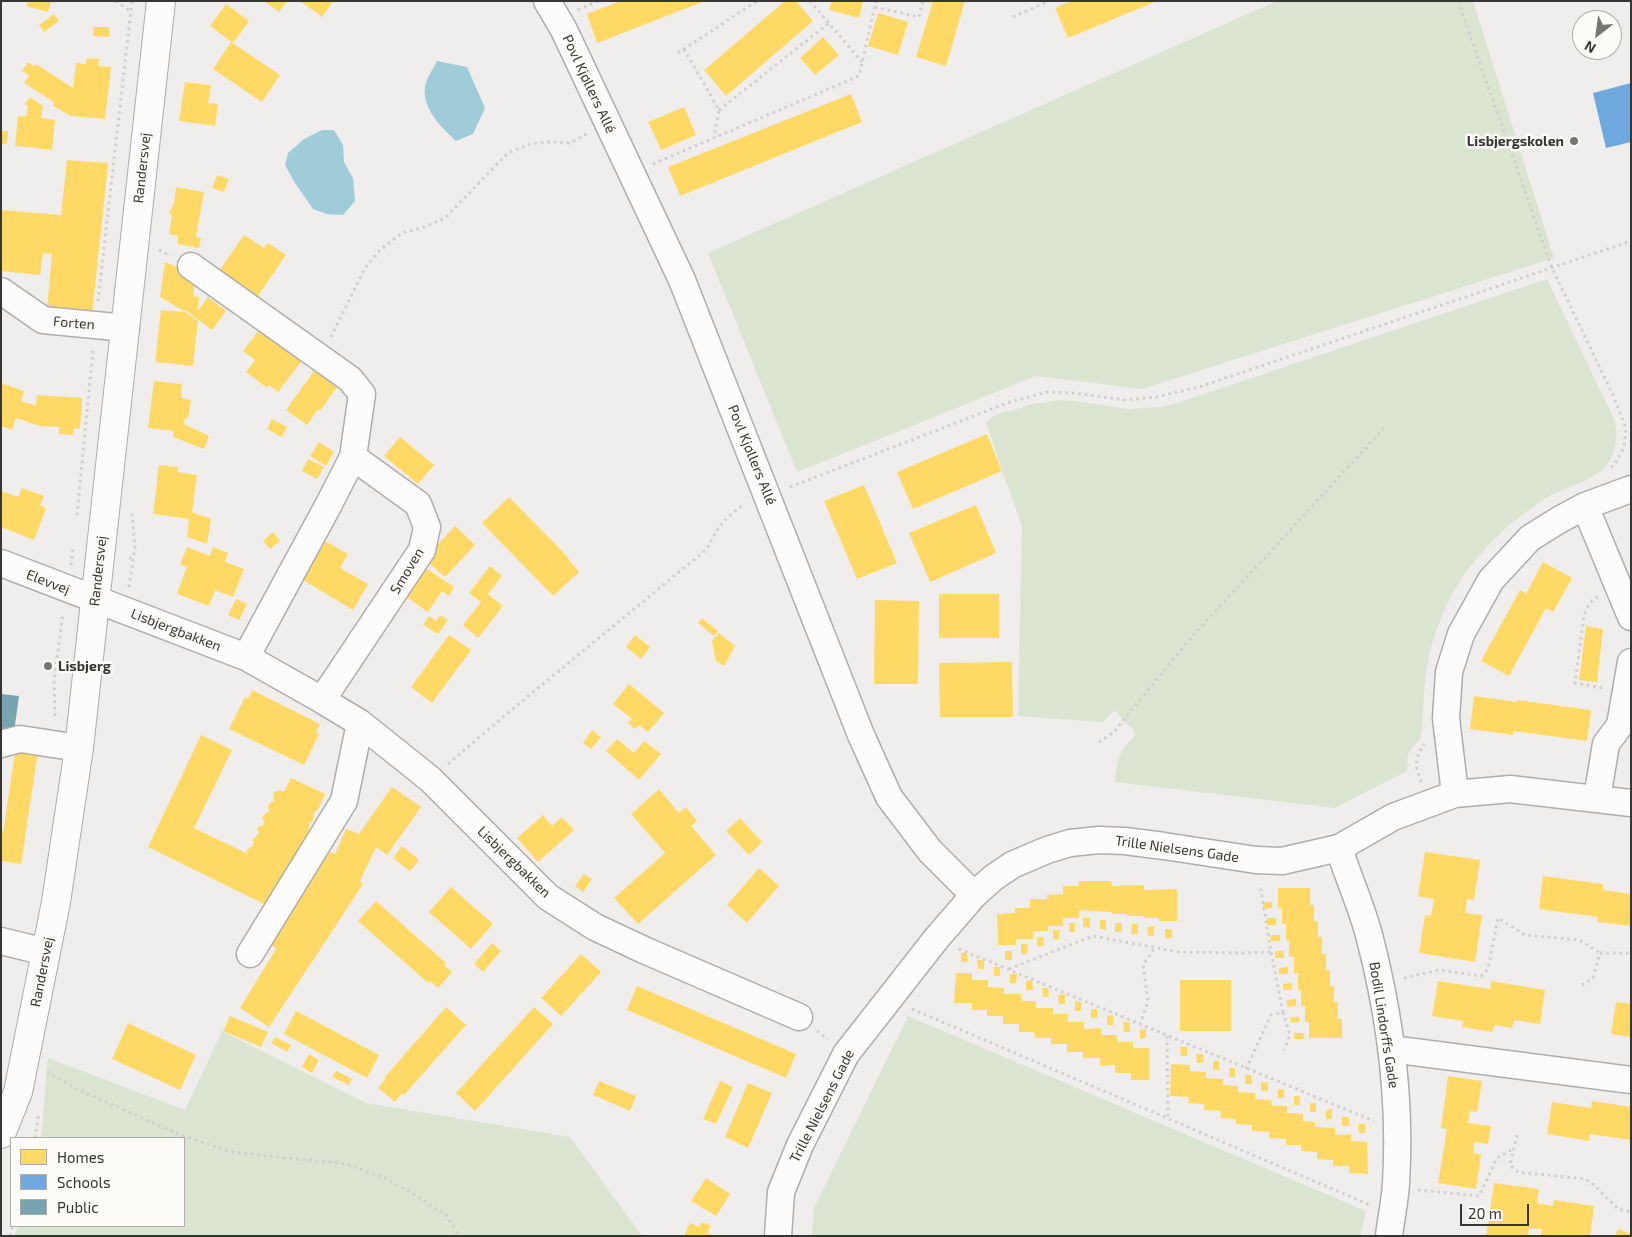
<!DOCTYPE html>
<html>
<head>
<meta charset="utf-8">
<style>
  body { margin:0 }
  #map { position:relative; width:1632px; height:1237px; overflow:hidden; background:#f0eeec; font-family:"Exo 2",sans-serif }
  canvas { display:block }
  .frame { position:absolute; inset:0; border:2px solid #383634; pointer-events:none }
  .legend { position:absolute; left:10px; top:1137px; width:175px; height:90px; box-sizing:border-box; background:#fefcf9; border:1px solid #afadaa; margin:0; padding:6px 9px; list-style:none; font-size:15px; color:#383634 }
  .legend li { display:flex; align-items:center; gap:10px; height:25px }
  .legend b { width:25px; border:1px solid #afadaa }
  .north { position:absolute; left:1572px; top:10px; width:50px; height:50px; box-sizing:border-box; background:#fefcf9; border:1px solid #afadaa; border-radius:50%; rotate:210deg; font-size:14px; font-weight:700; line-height:20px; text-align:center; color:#383634 }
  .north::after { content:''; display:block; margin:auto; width:18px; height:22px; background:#787674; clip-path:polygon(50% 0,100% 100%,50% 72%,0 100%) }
  .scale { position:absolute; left:1460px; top:1204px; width:69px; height:22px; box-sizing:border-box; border:2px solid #383634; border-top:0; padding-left:6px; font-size:15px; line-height:18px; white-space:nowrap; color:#383634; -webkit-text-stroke:4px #fefcf9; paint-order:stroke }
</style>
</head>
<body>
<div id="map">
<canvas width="1632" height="1237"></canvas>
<div class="frame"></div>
<ul class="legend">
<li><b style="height:14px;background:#ffd966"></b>Homes</li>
<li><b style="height:14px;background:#6fa8dc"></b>Schools</li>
<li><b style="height:14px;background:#76a5af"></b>Public</li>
</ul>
<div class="north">N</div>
<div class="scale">20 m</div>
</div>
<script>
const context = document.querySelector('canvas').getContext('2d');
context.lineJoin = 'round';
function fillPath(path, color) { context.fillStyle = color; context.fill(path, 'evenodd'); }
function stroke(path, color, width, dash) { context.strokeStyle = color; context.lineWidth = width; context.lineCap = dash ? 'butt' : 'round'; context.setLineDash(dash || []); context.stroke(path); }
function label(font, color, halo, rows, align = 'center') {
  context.font = font + ' "Exo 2",sans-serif'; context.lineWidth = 5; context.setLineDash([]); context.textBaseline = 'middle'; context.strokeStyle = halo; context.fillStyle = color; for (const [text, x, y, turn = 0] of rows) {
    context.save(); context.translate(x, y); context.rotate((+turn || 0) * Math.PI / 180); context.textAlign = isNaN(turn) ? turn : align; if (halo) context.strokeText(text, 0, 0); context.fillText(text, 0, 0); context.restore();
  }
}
fillPath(new Path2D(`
  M1277,1H1473L1554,258L1142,389L1036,376L797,472L708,253Z
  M1547,279L1615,421C1617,438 1617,453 1605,467C1595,479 1563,489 1548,497C1513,518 1485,545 1462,578C1446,602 1433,633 1428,662C1423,684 1424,708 1422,731L1420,739L1408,754L1407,771L1335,808L1115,782C1118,756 1118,754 1136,734L1115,710L1103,722L1018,716L1022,527L986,423L995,415L1033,404L1059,400L1074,401L1129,409L1160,407L1177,403Z
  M908,1016L1366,1211L1360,1236H812L814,1208Z
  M222,1031L366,1103L570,1137L642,1236H14L18,1226H184V1138H41L48,1058L185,1110Z`), '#dae4d0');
fillPath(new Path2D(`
  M437,61L467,67L485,108L473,134L456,141C442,128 422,109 425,87C426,79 433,69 437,61Z
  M322,130H334L343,145L344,162L353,178L355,201L343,215L327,214L313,209L295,183L285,165L288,153L304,139Z`), '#a0cbd8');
fillPath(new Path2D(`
  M28,1H51L48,12L26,6Z
  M264,1H287L279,12Z
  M300,1H333L322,17Z
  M620,1H705L597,43L587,14Z
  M785,1H796L813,21L726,96L704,70Z
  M832,1H863L859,18L829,10Z
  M933,1H965L946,66L916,57Z
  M1071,1H1157L1068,38L1055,8Z
  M226,4L249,21L233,43L210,26Z
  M878,13L908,22L898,55L868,46Z
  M54,14L59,21L44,32L39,25Z
  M93,27H109V37L93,36Z
  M823,37L839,55L815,75L800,58Z
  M231,42L280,75L262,102L213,69Z
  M87,58L99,59L98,66L111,67L105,119L71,116L53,106L54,102L24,83L29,75L22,71L28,62L34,66L36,64L73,88L76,63L86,64Z
  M185,82L211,85L208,103L218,104L215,126L179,121Z
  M851,94L862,122L680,196L668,167Z
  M30,97L43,106L41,118L55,120L52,150L15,146L18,116L26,117L28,107L25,104Z
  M684,107L696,135L661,150L648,122Z
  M1,131H8L7,144H1Z
  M67,160L107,163L108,165L92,314L47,309L52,254L43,253L40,275L1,271V210L61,215Z
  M217,175L229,179L224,192L212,188Z
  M176,187L204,192L196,237L201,238L199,248L177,244L178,236L169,234L172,215L169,213L174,203Z
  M244,235L264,248L268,243L286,255L257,297L219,271Z
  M165,262L190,273L195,281L193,296L199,297L198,311L208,297L226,311L212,330L185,310L184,311L160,297Z
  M161,310L185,312L198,321L193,366L155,362Z
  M259,330L301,362L278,392L269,385L267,388L246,372L255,360L243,351Z
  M314,371L337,387L320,411L318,409L307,425L286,410Z
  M154,381L182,384L181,398L191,400L188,418H185L184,424L209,436L204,449L173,437L174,431L148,428Z
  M1,383L24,391L21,401L36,406L37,395L82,398L80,429L74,428L73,435L59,434V427L40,426L16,418L12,430L1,426Z
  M272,419L287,427L282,437L267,429Z
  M987,434L1002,471L913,509L897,472Z
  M400,437L434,465L418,484L384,456Z
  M319,442L334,452L326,466L310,456Z
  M308,459L324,467L317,479L302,471Z
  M159,465L178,467L177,472L197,475L192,512L211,519L207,544L187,537L189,519L153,514Z
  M864,485L897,563L857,579L824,501Z
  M22,488L44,496L40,505L46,508L34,540L1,527V491L18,497Z
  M509,497L562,551L579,572L553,596L482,523Z
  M976,505L996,553L930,582L909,533Z
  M455,526L475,545L445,577L424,559Z
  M273,532L280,541L270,549L263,541Z
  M325,541L348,554L340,568L368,584L353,610L298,577L312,552L316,555Z
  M187,547L210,556L213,547L228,553L225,562L244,569L233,597L215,590L209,606L177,594L187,567L180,564Z
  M1543,562L1572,578L1553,612L1546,608L1509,676L1481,661L1520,590L1526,594Z
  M490,566L502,576L488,594L503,606L478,638L463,625L481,602L469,593Z
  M424,567L454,587L449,596L442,591L428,612L405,596Z
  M939,594H999V638H939Z
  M236,599L247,604L239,620L228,615Z
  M875,600L919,601L918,684H874Z
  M440,615L448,620L438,634L423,625L429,616L436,621Z
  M702,618L718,631L714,636L698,623Z
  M1586,626L1603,629L1597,682L1579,680Z
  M719,633L735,646L724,666L716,661L712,641Z
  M449,635L471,650L432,703L411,687Z
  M635,635L650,647L641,659L626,647Z
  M1012,662L1013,717H940L939,663Z
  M629,684L664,713L648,732L639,725L635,729L628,723L632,719L613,704Z
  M252,690L320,724L316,732L319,734L304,765L229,729L245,697L248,699Z
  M1474,696L1517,702V700L1591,710L1587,741L1513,731V735L1470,729Z
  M592,730L601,737L591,749L583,743Z
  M201,735L232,750L194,828L248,854L246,851L252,846L254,842L252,840L259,833L257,828L263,825L264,821L262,817L269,811L268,805L274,801L273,793L280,790L284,792L291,778L325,794L317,811H315L312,822H310L308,832L268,906L148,847Z
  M617,739L634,753L644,741L661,754L639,780L606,751Z
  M16,747L38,751L21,864L1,861V831L3,832Z
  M392,787L421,807L387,855L376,847L360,881L363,884L269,1027L240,1008L276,949L269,943L330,852L335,854L346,829L359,834Z
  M659,789L679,813L686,807L697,821L691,826L716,855L638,924L614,898L665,853L631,814Z
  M543,815L552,826L562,817L574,830L538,862L517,838Z
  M740,818L762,842L749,855L726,831Z
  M402,846L419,860L410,871L393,858Z
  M1425,852L1480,860L1474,900L1467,899L1465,913L1482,915L1475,962L1419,953L1425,915L1431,916L1434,899L1418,896Z
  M759,868L779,886L747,923L727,905Z
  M584,874L592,879L583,892L575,886Z
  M1543,876L1603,884V890L1631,894V926L1597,922L1598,917L1539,909Z
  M1079,881H1111L1112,886L1144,885V890L1177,889V921H1159V918H1144V916H1127V914H1112V912L1079,910V918H1063V926H1048V931H1033V939H1016V945H998L997,914L1015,913V908H1030V899H1047V895L1063,894V886H1079Z
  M451,887L493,924L471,949L429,912Z
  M1278,888H1310V905H1314V921H1318V937H1322V954H1326V970H1330V986H1334V1002H1338V1019H1342V1038H1309V1022H1305V1006H1301V991L1298,990V973L1294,974V957L1289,956V941L1286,940V924H1282V908H1278Z
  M376,901L446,963L444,965L452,972L438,988L430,981L428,983L358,921Z
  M1263,902H1272V908L1263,909Z
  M1083,918H1090V928L1083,927Z
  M1267,918H1276V925H1267Z
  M1100,920H1106V930L1100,929Z
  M1069,923H1075V932H1069Z
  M1115,923H1122V932H1115Z
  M1132,924H1138V934H1131Z
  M1154,926V936H1148L1147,927Z
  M1165,929H1172V938H1165Z
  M1053,930H1059V940L1053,939Z
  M1270,935H1280V941H1271Z
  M1037,937H1043L1044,946H1037Z
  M492,943L501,951L483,972L474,964Z
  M1021,944H1028L1027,954H1021Z
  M1005,951H1012V960H1005Z
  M1275,951H1284V958H1275Z
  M961,953H967L968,962H961Z
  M581,954L601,972L561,1016L541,998Z
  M977,960H984V969H978Z
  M994,967H1000V976H994Z
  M1288,967V974H1279V968Z
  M956,973H972V980H988V987L1004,988V994H1021L1022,1001H1036V1008H1053V1014H1068V1022H1084V1029L1101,1028V1035H1117V1042H1133V1048H1149V1080H1131V1073H1115V1065L1100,1066V1058H1083V1052H1067V1044H1051V1038H1035L1034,1032H1019V1024H1003V1016H987V1010H972V1003H954Z
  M1010,974H1017L1016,983H1010Z
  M1032,980L1033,990H1026V981Z
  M1180,980H1231V1031H1180Z
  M1438,981L1490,989L1491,981L1545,990L1540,1024L1514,1020L1512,1028L1495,1025L1492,1032L1462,1027L1463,1021L1432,1016Z
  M1292,983V990H1283V984Z
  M637,986L796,1054L786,1078L627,1010Z
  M1042,988H1048L1049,997H1043Z
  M1065,994V1004H1059L1058,995Z
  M1296,999V1006L1287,1007V1000Z
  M1075,1001L1081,1002V1011H1075Z
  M1616,1002L1631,1004V1037L1611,1034Z
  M446,1007L466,1025L404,1095L402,1093L395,1102L378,1088L386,1079L384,1078Z
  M534,1007L553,1024L475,1111L456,1093Z
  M1091,1009H1097V1018H1091Z
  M296,1011L379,1055L367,1078L284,1034Z
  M1113,1015V1025H1107V1016Z
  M230,1016L268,1032L261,1047L223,1031Z
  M1290,1017H1299L1300,1022L1291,1023Z
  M1123,1022H1129L1130,1032H1124Z
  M128,1023L196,1055L180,1090L112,1059Z
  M1146,1029V1038L1140,1039V1030Z
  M1294,1033H1304V1039H1294Z
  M275,1037L291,1045L287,1052L271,1043Z
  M1180,1047H1187V1056H1181Z
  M309,1054L319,1060L312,1073L302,1067Z
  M1196,1054H1203V1063H1197Z
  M1213,1061H1219V1070H1213Z
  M1171,1064L1190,1065V1071L1206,1072V1078L1223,1079V1085L1238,1086V1092L1255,1093V1099L1271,1100L1272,1106H1287V1113L1303,1114V1121L1315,1122V1127L1335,1128V1135L1351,1134V1141L1367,1142L1368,1174L1349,1173V1166H1333V1160L1317,1159V1152L1301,1151V1145H1286V1139L1269,1138V1132L1252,1131V1125L1236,1124V1119L1220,1118L1221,1111L1204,1110V1104L1188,1103L1189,1097L1170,1096Z
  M1229,1068H1235V1077H1229Z
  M336,1071L352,1079L349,1085L332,1077Z
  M1245,1075H1251L1252,1084H1245Z
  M1448,1076L1482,1081L1477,1112L1470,1111L1468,1123L1491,1126L1488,1144L1474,1142L1473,1153L1481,1154L1476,1189L1438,1183L1447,1129L1441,1128Z
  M599,1081L636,1096L630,1111L593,1095Z
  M720,1081L733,1087L716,1124L703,1119Z
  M1261,1082H1268V1091H1261Z
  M748,1083L772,1093L748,1148L725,1137Z
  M1278,1089H1284V1098H1278Z
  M1294,1096H1300V1105H1294Z
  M1592,1101L1631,1107L1630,1140L1590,1134L1589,1141L1547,1134L1552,1102L1591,1108Z
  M1310,1103H1316V1112H1310Z
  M1332,1109V1119H1326V1110Z
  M1342,1117H1349V1126H1342Z
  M1358,1124H1365V1133H1359Z
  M706,1178L730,1194L716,1216L691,1201Z
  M1494,1183L1539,1189L1537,1203L1553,1206L1554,1200L1594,1206L1590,1236H1541L1542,1229L1529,1228L1528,1236H1486Z
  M702,1222L711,1226L707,1233L714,1236H684L690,1223L699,1227Z
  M1618,1229L1631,1234V1236H1615Z`), '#ffd966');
fillPath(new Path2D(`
  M1631,83V142L1606,148L1593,93Z`), '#6fa8dc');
fillPath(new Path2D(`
  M1,694L19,696L14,732L1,730Z`), '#76a5af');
const minor = new Path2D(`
  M547,1L564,30L682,280L861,735L889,797L930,851L974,895
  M191,266L350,379L362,394L353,457L329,504L246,657
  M1,291L43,320L126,328
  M1585,506L1631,617
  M1,563L246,657L322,700L360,723L430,779L548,897L595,927L644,950L799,1017
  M322,700L422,550L427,527L418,504L353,457
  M1,744L20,739L79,748
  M1455,794L1446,718L1449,672L1461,634L1491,580L1530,538L1559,520L1585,506L1631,489
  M1597,798L1606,744L1620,725L1631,662
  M1339,848C1348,877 1361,905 1369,935C1390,1015 1401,1100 1396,1183C1395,1201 1391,1218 1389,1236
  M1,941L46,952
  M250,954L344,801L360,723
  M1391,1049L1631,1080
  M778,1236L781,1192L800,1145L846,1054L936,939L974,895L993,878L1012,865L1047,850L1070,843L1099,840L1125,841L1164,846L1256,860L1282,861L1339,848L1393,817L1455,794L1510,789L1631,803`);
const major = new Path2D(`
  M1,1134L18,1092L56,902L79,748L161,1`);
stroke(minor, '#afadab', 29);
stroke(major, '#afadab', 30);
stroke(new Path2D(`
  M116,1L131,12
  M810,1L862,62
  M1458,1L1552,268L1613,395L1626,428L1624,447L1617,461L1609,470
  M875,7L919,17L923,1
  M578,10L598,1
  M1013,17L1049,1
  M684,49L719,110L714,138
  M678,53L757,1
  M719,110L829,23
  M653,164L859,76L876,1
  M159,250L171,256
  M98,301L132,1
  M331,337L365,268L380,250L402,233L424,227L445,218L508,153L530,144L549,142L570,143L588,133
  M790,487L1010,402L1047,392L1074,393L1125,400L1156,397L1199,387L1631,241
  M77,515L93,350
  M129,558H134
  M71,565L73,549
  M129,587L135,548L132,514
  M1598,597C1590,600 1587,608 1584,615L1575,683L1603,688
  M55,716L54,680L63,613
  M1099,742L1113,733L1188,641L1385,427
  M448,764L509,712L707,549C718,526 724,519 744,504
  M1421,782C1415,764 1414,760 1424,744
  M959,949L1374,1121
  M1009,969L1093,936L1179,952L1244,953L1271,952
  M1404,978L1439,970L1481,976L1488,969L1498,918L1525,935L1579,940L1600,953
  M1582,985L1593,978L1600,953H1631
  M912,1009L1370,1205
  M1283,1012L1290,1035L1284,1050
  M1140,1025L1148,1001L1143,965L1155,948
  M817,1031L828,1039
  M1167,1036L1168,1118
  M1246,1069L1271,1015L1283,1012L1271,952L1260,884
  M47,1072L79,1090L176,1133L231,1152L347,1164L385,1178L415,1195L446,1215L459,1236
  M1517,1135L1510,1165L1518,1172L1585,1179L1594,1185L1618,1209L1631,1212
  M35,1138L39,1112
  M1418,1190L1479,1196L1497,1158L1513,1149
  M10,1236L13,1226`), '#cfcfcd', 3, [2.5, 4]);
stroke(minor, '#fdfcfc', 26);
stroke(major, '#fdfcfc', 28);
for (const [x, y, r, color] of [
  [1574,141,5,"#787674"],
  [48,666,5,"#787674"]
]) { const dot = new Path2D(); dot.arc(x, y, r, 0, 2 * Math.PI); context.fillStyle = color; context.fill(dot); stroke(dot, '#fefcf9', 2); }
label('14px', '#383634', '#fefcf9', [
  ["Povl Kjøllers Allé",589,84,65],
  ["Randersvej",142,168,-84],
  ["Forten",74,323,5],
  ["Povl Kjøllers Allé",752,455,68],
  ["Randersvej",98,571,-84],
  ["Smoven",407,571,-59],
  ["Elevvej",48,582,21],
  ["Lisbjergbakken",176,630,21],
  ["Trille Nielsens Gade",1177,849,8],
  ["Lisbjergbakken",514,862,44],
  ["Randersvej",42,972,-79],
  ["Bodil Lindorffs Gade",1384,1025,81],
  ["Trille Nielsens Gade",822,1106,-63]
]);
label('bold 14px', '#383634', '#fefcf9', [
  ["Lisbjergskolen",1564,141],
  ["Lisbjerg",58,666,"left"]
], 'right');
</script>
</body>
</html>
